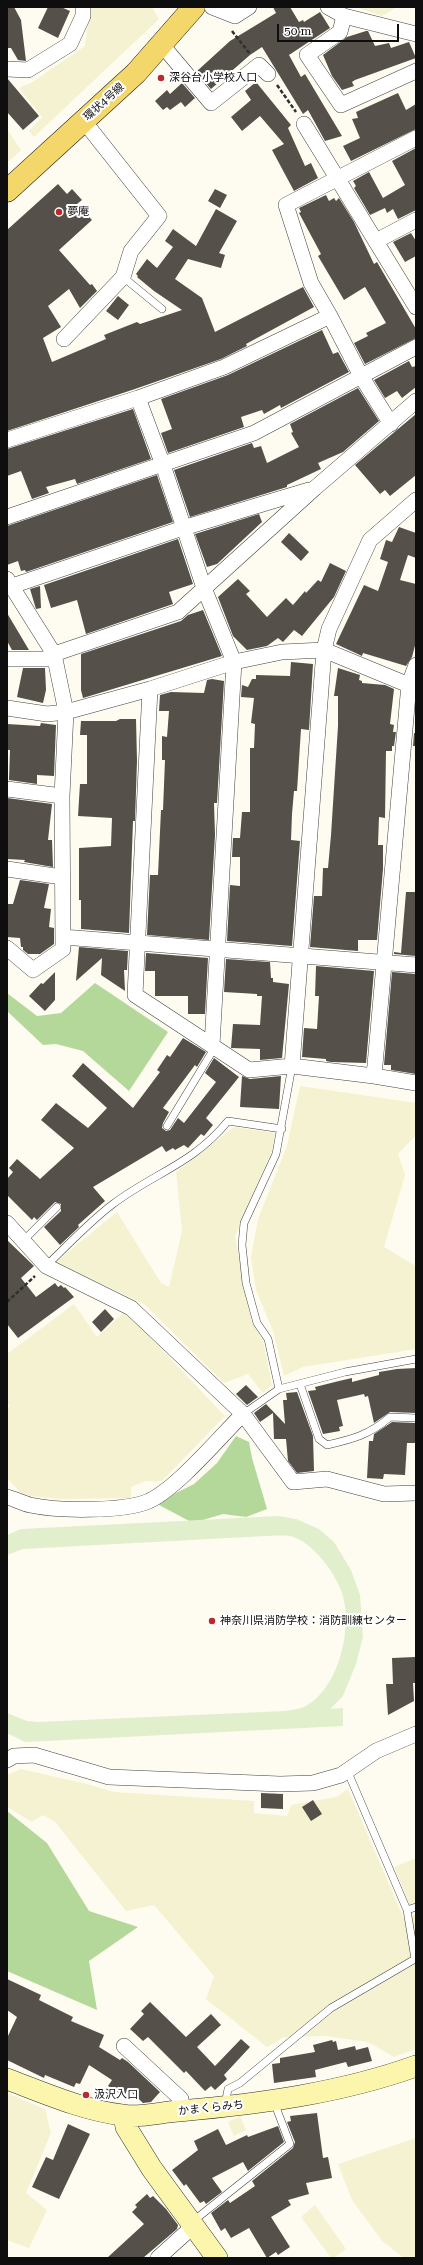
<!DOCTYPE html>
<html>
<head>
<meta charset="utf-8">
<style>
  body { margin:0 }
  #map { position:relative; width:423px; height:2265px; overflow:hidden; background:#fefcf0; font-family:"Roboto Serif",serif }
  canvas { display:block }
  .frame { position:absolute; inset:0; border:8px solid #0e0e0e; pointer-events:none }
  .scale { position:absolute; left:277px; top:24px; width:122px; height:18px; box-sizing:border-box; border:2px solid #0e0e0e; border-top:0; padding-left:5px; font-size:12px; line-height:14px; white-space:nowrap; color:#0e0e0e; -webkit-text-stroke:3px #fff; paint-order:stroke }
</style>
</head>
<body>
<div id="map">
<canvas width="423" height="2265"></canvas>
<div class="frame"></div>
<div class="scale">50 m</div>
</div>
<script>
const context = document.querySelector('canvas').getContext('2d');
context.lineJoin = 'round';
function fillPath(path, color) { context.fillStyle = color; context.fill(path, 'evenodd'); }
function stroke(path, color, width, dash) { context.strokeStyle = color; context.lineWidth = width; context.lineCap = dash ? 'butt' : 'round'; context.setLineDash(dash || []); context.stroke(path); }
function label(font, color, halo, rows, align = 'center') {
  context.font = font + ' "Roboto Serif","Noto Sans JP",serif'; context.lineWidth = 4; context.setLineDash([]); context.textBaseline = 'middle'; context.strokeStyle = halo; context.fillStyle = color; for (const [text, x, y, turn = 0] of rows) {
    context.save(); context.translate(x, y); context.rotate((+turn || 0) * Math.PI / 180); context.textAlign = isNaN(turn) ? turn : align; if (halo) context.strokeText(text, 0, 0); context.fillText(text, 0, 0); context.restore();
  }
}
fillPath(new Path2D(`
  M90,7H152L159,19L34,137L29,131L42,117L19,88L31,83L85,46Z
  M357,7H397L382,16Z
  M7,129L21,150L7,163Z
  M300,1086L416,1103V1135L398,1154L405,1175L384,1247L416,1266V1349L303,1367L284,1376L273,1331L256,1290L251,1257L258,1219L287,1146Z
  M234,1127L275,1133L272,1150L235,1236L249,1311L253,1324L263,1341L272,1385L263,1393L248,1374L224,1383L144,1304L56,1262L117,1212L161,1283L169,1287L182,1231L176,1172Z
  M74,1304L97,1337L125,1311L225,1416L162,1481H146L131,1487V1498L59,1499L23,1495L7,1478V1409L10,1406L7,1402V1354Z
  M21,1769L87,1784L114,1792L254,1801V1813L287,1816L291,1805L336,1797L348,1789L404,1919L416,1914V2049L394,2057L368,2042L325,2036L284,2037L267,2047L206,1999L214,1976L154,1905L126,1911L55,1822L43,1815L32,1822L7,1807V1775Z
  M416,1858V1904L410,1906L394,1867Z
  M7,2093L45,2109L51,2133L26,2193L47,2210L29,2248L7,2240Z
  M240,2116L246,2130L234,2136L228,2122Z
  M416,2138V2258H404L382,2241L352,2200L338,2164Z
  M315,2205L346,2249L334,2258H331L301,2217Z`), '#f4f2d0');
fillPath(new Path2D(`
  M95,983L168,1032L129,1091L83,1051L56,1044L43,1045L7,1011V993L37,1016L61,1013Z
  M236,1436L249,1442L252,1458L267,1509L246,1517L223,1514L193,1523L159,1505L174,1494L194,1484L217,1463Z
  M7,1811L47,1843L89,1911L138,1927L89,1961L97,2010L7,1971Z`), '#b4d89a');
fillPath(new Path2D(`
  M279,1516L296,1519L319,1529L334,1542L351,1570L360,1595L363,1637L356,1664L343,1696L330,1709L343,1708V1726L25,1742L7,1733V1713L27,1721L38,1722L285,1711C292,1710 300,1709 306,1706C340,1687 354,1625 341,1590C334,1572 315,1546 296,1538C289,1534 274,1536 266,1536L23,1549L7,1555V1535L21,1529Z`), '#e2efcc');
fillPath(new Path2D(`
  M7,7H14L21,20L26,61L18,60L11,48H7Z
  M48,7H61L70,11L58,38L38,28Z
  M273,7H290L299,22L303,20L304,22L320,12L330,28L289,55L301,77L305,74L342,136L325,141L308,110L303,114L262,47L250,55L211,89L196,72L230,41L276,13Z
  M366,31H368L375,46L389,43L391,48L409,42L416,58L355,80L352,82L354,86L342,90L332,76L323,55L347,37Z
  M7,78L39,116L23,130L7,112Z
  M256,82L291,125L288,128L305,166L311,163L318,178L294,191L272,150L284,144L260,116L242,131L231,117L251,100L245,91Z
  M182,83L195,98L185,107L181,102L170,110L167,107L163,110L155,101L167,90L170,94Z
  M398,93L406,110L416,104V129L351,161L343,146L360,138L352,119L358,118L356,112Z
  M416,148V210L398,219L393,209L387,213L385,208L370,215L354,188L356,186L353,181L369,172L383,198L405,185L392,161Z
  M58,184L67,194L72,189L82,200L77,204L92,220L59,250L90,285L92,284L97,291L80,308L69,289L48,306L61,327L43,338L52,362L106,339L104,335L137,322L140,324L182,310L154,291L137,277L138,276L136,274L147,259L157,268L173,247L165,241L173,229L196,246L216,209L237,221L219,253L225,255L221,268L188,259L175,279L202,298L215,332L303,287L314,307L246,344L247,346L221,359L135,389L7,431V230Z
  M215,189L227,195L220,208L208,201Z
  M326,195L329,201L334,198L336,201L339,198L354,222L374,264L377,262L416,329V338L365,364L354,343L368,336L366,333L386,323L365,287L344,300L318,256L321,254L299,213L301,212L299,208Z
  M411,233L416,241V256L405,262L393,242Z
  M118,296L129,305L118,320L106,311Z
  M322,330L333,354L338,352L349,372L281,408L280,405L264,414L262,410L241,417L244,427L168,453L161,433L172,429L161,399L228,375Z
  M409,361L412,367L416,366V387L402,398L397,391L385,398L374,380Z
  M358,388L379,421L343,452L318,463L321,469L287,485V487L190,517L174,470L252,443L254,448L261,446L267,463L299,447L291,433L293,432L290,424Z
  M133,409L151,459L77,484L75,479L46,487L49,493L32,499L21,471L7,476V449Z
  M416,414V475L390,496L385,490L380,494L355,465Z
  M157,475L173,522L26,572L25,570L21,571L18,561L7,565V526Z
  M259,514L262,522L217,564L207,567L195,534Z
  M399,527L416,533V558L408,555L400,580L416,584V642L412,657L406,666L363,653L362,656L336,644L364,585L378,591L388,562L380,559L386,540L392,542Z
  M289,533L309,552L301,561L281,542Z
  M178,539L193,584L169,592L173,604L86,634L77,600L51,608L44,585Z
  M330,563L346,571L334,597L302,636L294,630L283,642L278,638L267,646L247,650L233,636L218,597L238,579L250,591L246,594L267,617L286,598L293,605L305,591L306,593L318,580L321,582Z
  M40,586L41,608L36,609L30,589Z
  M203,610L222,656L83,698L81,690V654L181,621L188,615Z
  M7,613L29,650H12L7,641Z
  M291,662L313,664L309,730L301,729L297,791H294L292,814L291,840L300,841L292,946L227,941L230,885L240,886V857H232L233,838H240L242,812H250V748H254L255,724L251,723L254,698L241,697L242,685L248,687L252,679H256V675L290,676Z
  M23,668H45L46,690L43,703L17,697Z
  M338,668L360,675L359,680L362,681V683L385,685L394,689L390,724L394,725L393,732H396L394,746H392V751H386L385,818L379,817L378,845H383V869L377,940H358V951L310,947L314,896H322L323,868H328L331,835L338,726V696H334Z
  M212,679L224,681L217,803H214L215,835L209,940L147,935L150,875H158L161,810H163L165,760H162V736L167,737L169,711H159L160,695L171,692L204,693L207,680Z
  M120,719H136L137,761L135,821H133L129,933L81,929V900H79V848L111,846L112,818L78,816L80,784H87V735H80L81,721H116Z
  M41,723L56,725L54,776L37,775V784L9,780L10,750H7V724L40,726Z
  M414,733H416V746H413Z
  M7,798L52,804L48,840H52L53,867L24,862L25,860L7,859Z
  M20,880L49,884L44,908L51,909L49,927L54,928V944L40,954H28L23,950V947H21L20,938L7,937V904H13Z
  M406,892H416V956L394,954V952L401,953Z
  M79,947L128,951L127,970H124L125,991L101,975L102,958L76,981Z
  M146,953L208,958L205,1014H188V996H155V971H145Z
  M226,959L270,962L271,978H273V982L289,984L282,1058L260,1060V1049L231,1048L233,1024L260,1025L262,996H257V994L224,992Z
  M316,966L374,971L366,1063L331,1062L326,1061V1059L302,1057L304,1028L317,1029L319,996H315Z
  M55,972V1000L45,1011L29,996L41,983L43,984Z
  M392,972L416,974V1074L391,1070V1065H384Z
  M183,1038L206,1052L197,1067L195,1065L163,1108L169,1112L163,1123L162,1128L166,1131L170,1130L178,1118L184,1123L216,1082L205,1073L214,1058L239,1077L206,1118L213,1125L204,1136L201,1134L188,1148L184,1145L175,1150L173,1148L166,1152L162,1146L93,1187L105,1201L78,1225L79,1227L60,1245L44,1227L61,1211V1204L55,1202L37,1220L34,1217L32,1220L7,1195V1179L13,1172L9,1168L17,1159L40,1179L74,1148L41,1120L56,1103L88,1128L107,1108L72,1076L83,1063L133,1108L160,1072L157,1070L167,1055L170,1057Z
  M242,1076L250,1079L281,1076L279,1109L240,1107Z
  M7,1240L34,1266L21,1278L36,1297L55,1283L58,1287L61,1285L64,1288L65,1287L74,1297L18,1338L7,1324Z
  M105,1309L114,1319L101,1332L92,1322Z
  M416,1368V1413L390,1412L374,1423L368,1396L365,1397L364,1394L337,1400L343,1426L339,1427L340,1431L323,1434L308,1391L316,1390L315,1387L339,1381L352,1378V1382L379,1375V1372L397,1369Z
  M246,1385L258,1397L247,1405L236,1394Z
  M297,1392L313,1436L314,1471L297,1473L288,1461L286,1439H274L273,1413L260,1422L254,1413L266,1404L285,1424L283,1400H287L286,1393Z
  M392,1422L416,1423L415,1443H407L405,1475L384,1474L383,1479L367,1478L369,1441H373L374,1434Z
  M415,1657L416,1683H413L414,1701L388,1715L386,1684H393L392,1658Z
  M261,1793L283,1794V1809L261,1808Z
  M313,1800L322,1814L311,1821L302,1807Z
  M7,1979L41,1995L39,2000L73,2017L71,2021L104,2035L99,2047L120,2060L122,2058L128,2062L160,2092L151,2102L143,2103L128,2089L124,2096L108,2086L112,2080L89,2065L80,2084L76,2083L74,2087L45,2075L44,2078L7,2060V2038L17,2017L7,2010Z
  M150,2002L186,2037L211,2014L221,2025L197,2047L215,2066L241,2039L250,2047L224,2075L227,2079L215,2090L211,2086L205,2091L186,2071L184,2073L148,2037L143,2041L130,2029L144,2014L141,2011Z
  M332,2040L333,2042L336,2041L338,2050L355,2046L356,2050L368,2047L372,2061L348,2067L346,2062L315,2070L316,2077L274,2083L272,2064L280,2063V2058L315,2052L313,2045Z
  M317,2113L323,2158L328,2157L332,2178L306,2183L309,2194L288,2200L291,2205L271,2217L290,2247L278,2255L276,2252L267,2258L249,2228L231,2238L225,2228L221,2231L211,2213L228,2200L230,2203L255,2186L252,2181L293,2148L295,2142L287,2122L291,2121L290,2116Z
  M68,2124L90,2134L59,2199L32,2187L46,2157L53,2160Z
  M278,2126L284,2142L248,2171L243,2162L212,2178L222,2192L206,2204L204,2201L200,2203L186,2184L184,2186L172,2170L198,2150L194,2141L218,2129L226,2145L247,2135L248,2137Z
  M147,2194L150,2198L153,2196L166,2209L178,2225L177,2229L143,2258H107L144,2224L132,2212L137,2207L135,2205Z`), '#56504b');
const lane = new Path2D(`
  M123,277L162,309
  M167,1126L215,1047
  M23,1241L57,1207
  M46,1266C67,1246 89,1222 113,1204C154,1173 193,1164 228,1121L282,1129
  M300,1384L319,1439L327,1445C353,1439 369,1435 390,1417L416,1418
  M279,1389L268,1339L257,1323L246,1283L242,1245L244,1223L276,1154L292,1066
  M243,1414L279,1389L345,1372L416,1359
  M407,1910L416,1907
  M225,2105L228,2089L240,2083L331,2008L415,1959L407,1910L347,1770
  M192,2222L290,2144L274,2102`);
const street = new Path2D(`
  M212,7L235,16L249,7
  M328,7L344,16L416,34
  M344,16L340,32L307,55L341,105L416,71
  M162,45L211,103L259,65L268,74
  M7,69L28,70L70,44L83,16V7
  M304,124L416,307
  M376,241L416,220
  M330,316L311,283L286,205L416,138
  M64,339L123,277L131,251L159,216L83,120
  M138,398L163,465L204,588L234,662L212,1045
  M7,440L138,398L224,367L330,316L361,376L391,424
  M7,517L254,433L416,347
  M7,579L54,654L66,712L62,796L63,949L33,970L7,948
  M12,586L183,528L309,490
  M54,654L178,612L315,488L416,401
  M7,659H55
  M150,689L135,995L249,1070L292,1066L374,1076L416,1083
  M7,708L47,714L66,712L150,689L234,662L282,652L324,650L416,688
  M7,789L62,796
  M7,869L62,877
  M63,937L416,965
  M292,1066L324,650L329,629L370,540L416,500
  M374,1076L409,684L416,665
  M7,1223L46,1266L131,1308L243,1414L293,1482L327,1479L384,1494L416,1493
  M7,1497C15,1499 22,1503 30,1505C57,1511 123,1512 149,1501C177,1488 220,1437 243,1414
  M7,1760L14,1756L34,1755L109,1777L280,1784L313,1783L341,1775L376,1751L416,1734
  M124,2046L181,2099L182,2111
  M158,2258L189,2230L192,2222`);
const secondary = new Path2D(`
  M7,2079C44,2093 83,2110 122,2115C140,2118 161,2112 179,2111C259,2104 341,2093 416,2066
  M124,2115L126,2127L152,2169L217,2258`);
const primary = new Path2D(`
  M7,191L136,73L194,7`);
stroke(lane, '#414141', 8);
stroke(street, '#414141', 16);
stroke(secondary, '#303030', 22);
stroke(primary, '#1f1f1f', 23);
stroke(new Path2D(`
  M232,31L250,54
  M277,85L296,112
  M7,1302L35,1276`), '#303030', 2.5, [4, 2]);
stroke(lane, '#fff', 7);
stroke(street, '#fff', 15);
stroke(secondary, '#fcf6ad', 21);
stroke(primary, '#f4d76a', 22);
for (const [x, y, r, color] of [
  [161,78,4,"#ba2a2d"],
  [59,212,4,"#ba2a2d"],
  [212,1621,4,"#ba2a2d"],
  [86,2095,4,"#ba2a2d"]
]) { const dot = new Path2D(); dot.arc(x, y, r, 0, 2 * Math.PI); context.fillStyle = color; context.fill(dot); stroke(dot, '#fff', 1.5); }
label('11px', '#0e0e0e', '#fff', [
  ["深谷台小学校入口",169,78],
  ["夢庵",67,212],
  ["神奈川県消防学校：消防訓練センター",220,1621],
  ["汲沢入口",94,2095]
], 'left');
label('11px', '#0e0e0e', '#fff', [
  ["環状4号線",104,102,-42],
  ["かまくらみち",211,2108,-6]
]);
</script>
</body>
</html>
